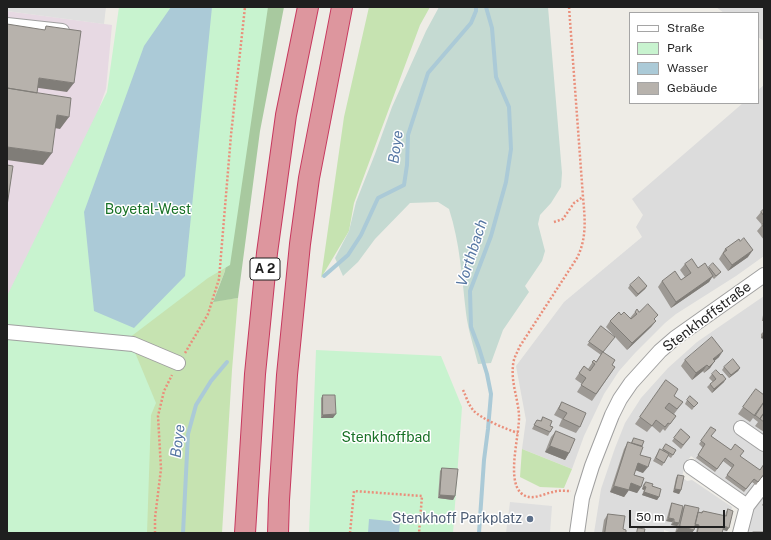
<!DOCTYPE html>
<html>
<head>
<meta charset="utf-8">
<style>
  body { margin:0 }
  #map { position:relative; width:771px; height:540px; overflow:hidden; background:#eeece6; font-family:"Public Sans",sans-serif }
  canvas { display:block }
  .frame { position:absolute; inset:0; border:8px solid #1f1f1f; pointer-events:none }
  .legend { position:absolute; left:629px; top:12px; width:130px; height:92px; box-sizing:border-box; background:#fff; border:1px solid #a5a5a5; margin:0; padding:5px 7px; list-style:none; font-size:12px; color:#1f1f1f }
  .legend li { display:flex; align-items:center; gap:8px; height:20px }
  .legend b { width:20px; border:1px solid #a5a5a5 }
  .scale { position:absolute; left:629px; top:510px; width:96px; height:18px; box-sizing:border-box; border:2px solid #1f1f1f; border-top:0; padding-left:5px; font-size:12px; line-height:14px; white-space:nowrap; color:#1f1f1f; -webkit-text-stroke:3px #fff; paint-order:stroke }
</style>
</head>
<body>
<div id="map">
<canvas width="771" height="540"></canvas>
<div class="frame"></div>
<ul class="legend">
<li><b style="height:5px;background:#fff"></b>Straße</li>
<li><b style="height:11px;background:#c8f3cf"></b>Park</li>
<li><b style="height:11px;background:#abcad7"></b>Wasser</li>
<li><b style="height:11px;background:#b7b2ac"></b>Gebäude</li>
</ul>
<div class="scale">50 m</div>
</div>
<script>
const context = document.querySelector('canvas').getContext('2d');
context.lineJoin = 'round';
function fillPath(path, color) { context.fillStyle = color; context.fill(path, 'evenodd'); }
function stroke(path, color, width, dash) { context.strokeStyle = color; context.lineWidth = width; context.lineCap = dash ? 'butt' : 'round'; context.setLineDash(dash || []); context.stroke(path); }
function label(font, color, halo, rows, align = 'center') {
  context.font = font + ' "Public Sans",sans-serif'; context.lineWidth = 3; context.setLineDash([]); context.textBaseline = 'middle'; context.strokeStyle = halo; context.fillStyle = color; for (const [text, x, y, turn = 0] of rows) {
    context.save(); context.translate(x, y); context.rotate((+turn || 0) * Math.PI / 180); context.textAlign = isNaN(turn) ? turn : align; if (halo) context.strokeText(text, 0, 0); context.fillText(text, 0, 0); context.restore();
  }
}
fillPath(new Path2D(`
  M716,7H764V41L758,37V13H724Z
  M764,85V256L736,276L676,314L665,323L635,353L619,371L604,394L584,436L572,469L522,449L526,420L516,366L564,302L642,237L636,227L643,215L632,199L743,103H758V90Z
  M764,296V474L747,498L695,461V459L691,456L685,464L682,477L687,481L692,480L732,507L727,533H670V532L664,530V533H594L601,489L615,448L625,423L641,398L668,368L697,342Z
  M764,492V533H745L754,507Z`), '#dcdcdc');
fillPath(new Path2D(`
  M7,11L112,25L106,89L73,180L7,326Z`), '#e7d9e3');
fillPath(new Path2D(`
  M257,7L225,271L213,301L238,298L232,370L222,533H7Z
  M369,7H430L420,25L354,203L349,231L321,278L344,117Z
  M522,449L572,469L564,488L540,487L520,477Z`), '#c6e3b1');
fillPath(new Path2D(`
  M257,7H284L260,131L238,298L213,302L225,271L243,97Z`), '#a8c99f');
fillPath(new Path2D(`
  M439,7H548L562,173L561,187L551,203L540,215L538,224L545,251L542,261L525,286L529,292L503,330L491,363L478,364C474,347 468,330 466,313C462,278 460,243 449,209L438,202L410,203L375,239L358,262L343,276L335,258L349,231L356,202L375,154L392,107L426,31Z`), '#c5dad2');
fillPath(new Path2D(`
  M119,7H268L230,265L208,278L129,338L156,403L151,415L147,533H7V296L107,92Z
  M316,350L441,356L462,407L453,533H309Z`), '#c8f3cf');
fillPath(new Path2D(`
  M7,7H106L104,24L7,11Z
  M510,502L552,506L550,533H506Z`), '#dfdfdf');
fillPath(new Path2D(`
  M171,7H212L185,276L134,328L94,311L84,212L144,46Z
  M369,519L400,522L399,533H368Z`), '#abcad7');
stroke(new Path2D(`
  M324,276L348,255L361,235L378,198L404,185L407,165L408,135L428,73L471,23L476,11V7
  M183,533L188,434L196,405L211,381L227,362
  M479,533L484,460L488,429L491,394L487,374L479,348L471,327L470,291L491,236L506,182L511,149L509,107L496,77L492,28L486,7`), '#abcad7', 4);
const minor = new Path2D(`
  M7,25L62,31
  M7,332L133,344L178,363
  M741,428L764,444
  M691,467L747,506
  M577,533L582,498L592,466L612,415L620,399L631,383L660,351L675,338L764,275
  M740,533L747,506L764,484`);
const highway = new Path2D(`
  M245,533L255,374L267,253L286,115L308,7
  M278,533L279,500L287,375L300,244L309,178L342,7`);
stroke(minor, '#a0a0a0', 16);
stroke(highway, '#c7385e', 22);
stroke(new Path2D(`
  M569,7L583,197C585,219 587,238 577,258L520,346C517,353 513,359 513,366C511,382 518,399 519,415C520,434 506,479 521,493C531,502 542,494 553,492C559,490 565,491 571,491
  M554,222L563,219L574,203L583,197
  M185,353L208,314L219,279L231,135L245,7
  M463,390C466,396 468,404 473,410C481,419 506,429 518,433
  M155,533V518L161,469L158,416L164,391L172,375
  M350,533L354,491L422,496L419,533`), '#ea8f7b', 2.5, [2, 2]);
stroke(minor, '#fff', 14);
stroke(highway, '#dd969e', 20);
fillPath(new Path2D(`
  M764,209V240L757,231L762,225L756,218L761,212Z
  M725,249L748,257L728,271L719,259Z
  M685,264L698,268H708L709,267L721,272L714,279L712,277L709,282L671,308L658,287L662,281L681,280L685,277L680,270Z
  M630,285L647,286L645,289L636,297L628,288Z
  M764,309V321H762Z
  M635,312H639L654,320L656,321L651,327L627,350L606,327L610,321L621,315L631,319L630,318Z
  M601,326L603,352L612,365L615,367L592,401L577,392L582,384L575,379L584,366L588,369L594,360L596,362L601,355L587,345Z
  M764,331V339L761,338V334Z
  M719,357L714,361L710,368L704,373L703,371L692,380L681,366L685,360Z
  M724,367L740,368L738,371L729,378L722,370Z
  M712,374L721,375L724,382L712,393L707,387L710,384L713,382L709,378Z
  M666,380L674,396L683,402L674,414L676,416L665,431L663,429L660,433L652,426L647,432L635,424Z
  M756,389L764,395V432L755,426L758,422L753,418L750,422L738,414Z
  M323,395L333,418H321V398Z
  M687,400L695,406L692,410L685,404Z
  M562,402L580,427L576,433L559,426L562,419L554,415L558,408Z
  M543,417L550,426V432L548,436L532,429L537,420L540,421Z
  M711,427V436L764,474L756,485L752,482L744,492L725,478L732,468L723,461L715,472L696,458L703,448L699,444Z
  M681,429L690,437L681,449L672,441Z
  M556,431L569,453L565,460L545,452L551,437Z
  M634,438L642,446L640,455L643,473L635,470L634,475L641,487L637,493L629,490L624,497L610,492L624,449L628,442L631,443Z
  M666,444L676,450L671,458L668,456L662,466L653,461L660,449L662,450Z
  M442,468L455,496L453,500L438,498L440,471Z
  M678,475L681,490L679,494L673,492L676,478Z
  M646,482L652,486L659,497L657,500L642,495L644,490L642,489L643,485Z
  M764,502V507L762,505Z
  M672,503L683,508L685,505L698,512H701L703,511L725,516L726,512L728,509L727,531L723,530L722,533H696L697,528L695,527L694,530L692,533H675L677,526L671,525L672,522L666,521L670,507Z
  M608,514L623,529L626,533H602L604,520Z`), '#9d9994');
fillPath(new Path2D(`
  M39,78L74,83L67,92L32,87Z
  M57,115L69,117L60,129L49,127Z
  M7,147L52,153L43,165L7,160Z
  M753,250L748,257L728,271L732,265Z
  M713,276L709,282L671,308L676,302Z
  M647,286L645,289L636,297L638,294Z
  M656,321L651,327L627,350L632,343Z
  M763,335H764V339L761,338Z
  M723,351L719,357L709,366L713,359Z
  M715,361L710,368L704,373L709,367Z
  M707,365L703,371L692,380L696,373Z
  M740,368L738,371L729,378L731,375Z
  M726,379L724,382L712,393L714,389Z
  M336,414L333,418H321L323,415Z
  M550,446L569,453L565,460L545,452Z
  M638,463L648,467L643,473L633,469Z
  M631,483L641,487L637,493L627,490Z
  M614,486L629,490L624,497L610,492Z
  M644,486L646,487L644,490L642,489Z
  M675,489L681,490L679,494L673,492Z
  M644,492L659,497L657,500L642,495Z
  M440,495L455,496L453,500L438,498Z
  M669,518L674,519L672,522L666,521Z
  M674,522L679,523L677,526L671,525Z
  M694,523L699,525L697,528L692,527Z
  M680,526L694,530L692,533H675Z
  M724,526L729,528L727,531L721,529Z`), '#807d78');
const building = new Path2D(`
  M7,24L45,30L46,26L81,31L74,83L39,78L37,93L7,88Z
  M7,88L71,98L69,117L57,115L52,153L7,147Z
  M7,165L13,166L7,206Z
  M764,209V216L761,212Z
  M764,223V228L762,225Z
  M744,238L753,250L732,265L723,253L727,250L725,249L739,239L740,241Z
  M692,259L698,268L705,263L713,276L676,302L662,281L675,271L681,280L691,273L685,264Z
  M713,263L721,272L716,276L709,267Z
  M639,277L647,286L638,294L630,285Z
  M648,304L658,315L654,319L656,321L632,343L610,321L619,312L621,315L624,312L631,319L637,314L635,312L637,309L639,312Z
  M601,326L615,337L603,352L589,342Z
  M712,337L723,351L713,359L715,361L709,367L707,365L696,373L685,360Z
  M603,352L615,360L612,365L615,367L596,394L581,385L586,378L579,373L584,366L590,371L595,364L592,362L594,360L596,362Z
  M733,359L740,368L731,375L724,367Z
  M716,370L721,375L722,374L726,379L714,389L710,384L716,379L712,374Z
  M666,380L678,389L674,396L683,402L677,409L669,403L665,408L676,416L670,424L668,423L665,427L656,420L652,426L640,417Z
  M756,389L764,395V402L755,416L743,407Z
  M323,395H335L336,414L323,415Z
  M690,396L698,403L694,407L687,400Z
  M562,402L586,413L580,427L563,419L567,413L559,409Z
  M764,402V413L760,419L755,415Z
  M764,413V422L760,419Z
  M543,417L552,421L550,426L553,427L550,432L534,425L537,420L541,421Z
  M711,427L716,430L711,436L731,450L735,444L744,451L740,456L760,470L764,464V474L758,482L754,479L746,489L727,475L734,465L730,462L725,458L717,469L698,455L705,444L701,441Z
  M681,429L690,437L683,445L674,438Z
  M556,431L575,439L569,453L550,446Z
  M634,438L644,441L642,446L632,443Z
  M628,442L643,447L640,455L651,458L648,467L638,463L634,475L644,478L641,487L631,483L629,490L614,486Z
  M666,444L676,450L673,455L663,449Z
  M660,449L669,454L664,463L656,458Z
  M442,468L458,469L455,496L440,495Z
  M678,475L684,476L681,490L675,489Z
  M646,482L653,484L652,486L661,489L659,497L644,492L646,487L644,486Z
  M672,503L683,506L679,523L674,522V519L669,518Z
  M685,505L699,508L694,530L680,526Z
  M728,509L733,511L729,528L724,526L722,533H697L699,525L695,524L698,512L702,513L703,511L726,516Z
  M608,514L625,516L623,529L626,530V533H605Z
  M638,528L645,529L644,533H637Z
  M753,532H764V533H753Z`);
fillPath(building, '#b7b2ac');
stroke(building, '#807d78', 1);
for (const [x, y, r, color] of [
  [530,519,4,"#5c6f8a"]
]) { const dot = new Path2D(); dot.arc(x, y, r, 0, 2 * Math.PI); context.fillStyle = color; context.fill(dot); stroke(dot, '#fff', 1.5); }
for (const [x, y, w] of [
  [265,269,30]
]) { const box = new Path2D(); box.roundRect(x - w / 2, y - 11, w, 22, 3); context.fillStyle = '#fff'; context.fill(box); stroke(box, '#1f1f1f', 1); }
label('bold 13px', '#1f1f1f', null, [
  ["A 2",265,269]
]);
label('14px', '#187126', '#fff', [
  ["Boyetal-West",148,210],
  ["Stenkhoffbad",386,438]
]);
label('14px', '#1f1f1f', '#fff', [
  ["Stenkhoffstraße",707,317,-37]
]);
label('14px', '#4e5e75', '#fff', [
  ["Stenkhoff Parkplatz",522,519]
], 'right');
label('italic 15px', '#5677a3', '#fff', [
  ["Boye",396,147,-82],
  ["Vorthbach",472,253,-72],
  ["Boye",178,441,-83]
]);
</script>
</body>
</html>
